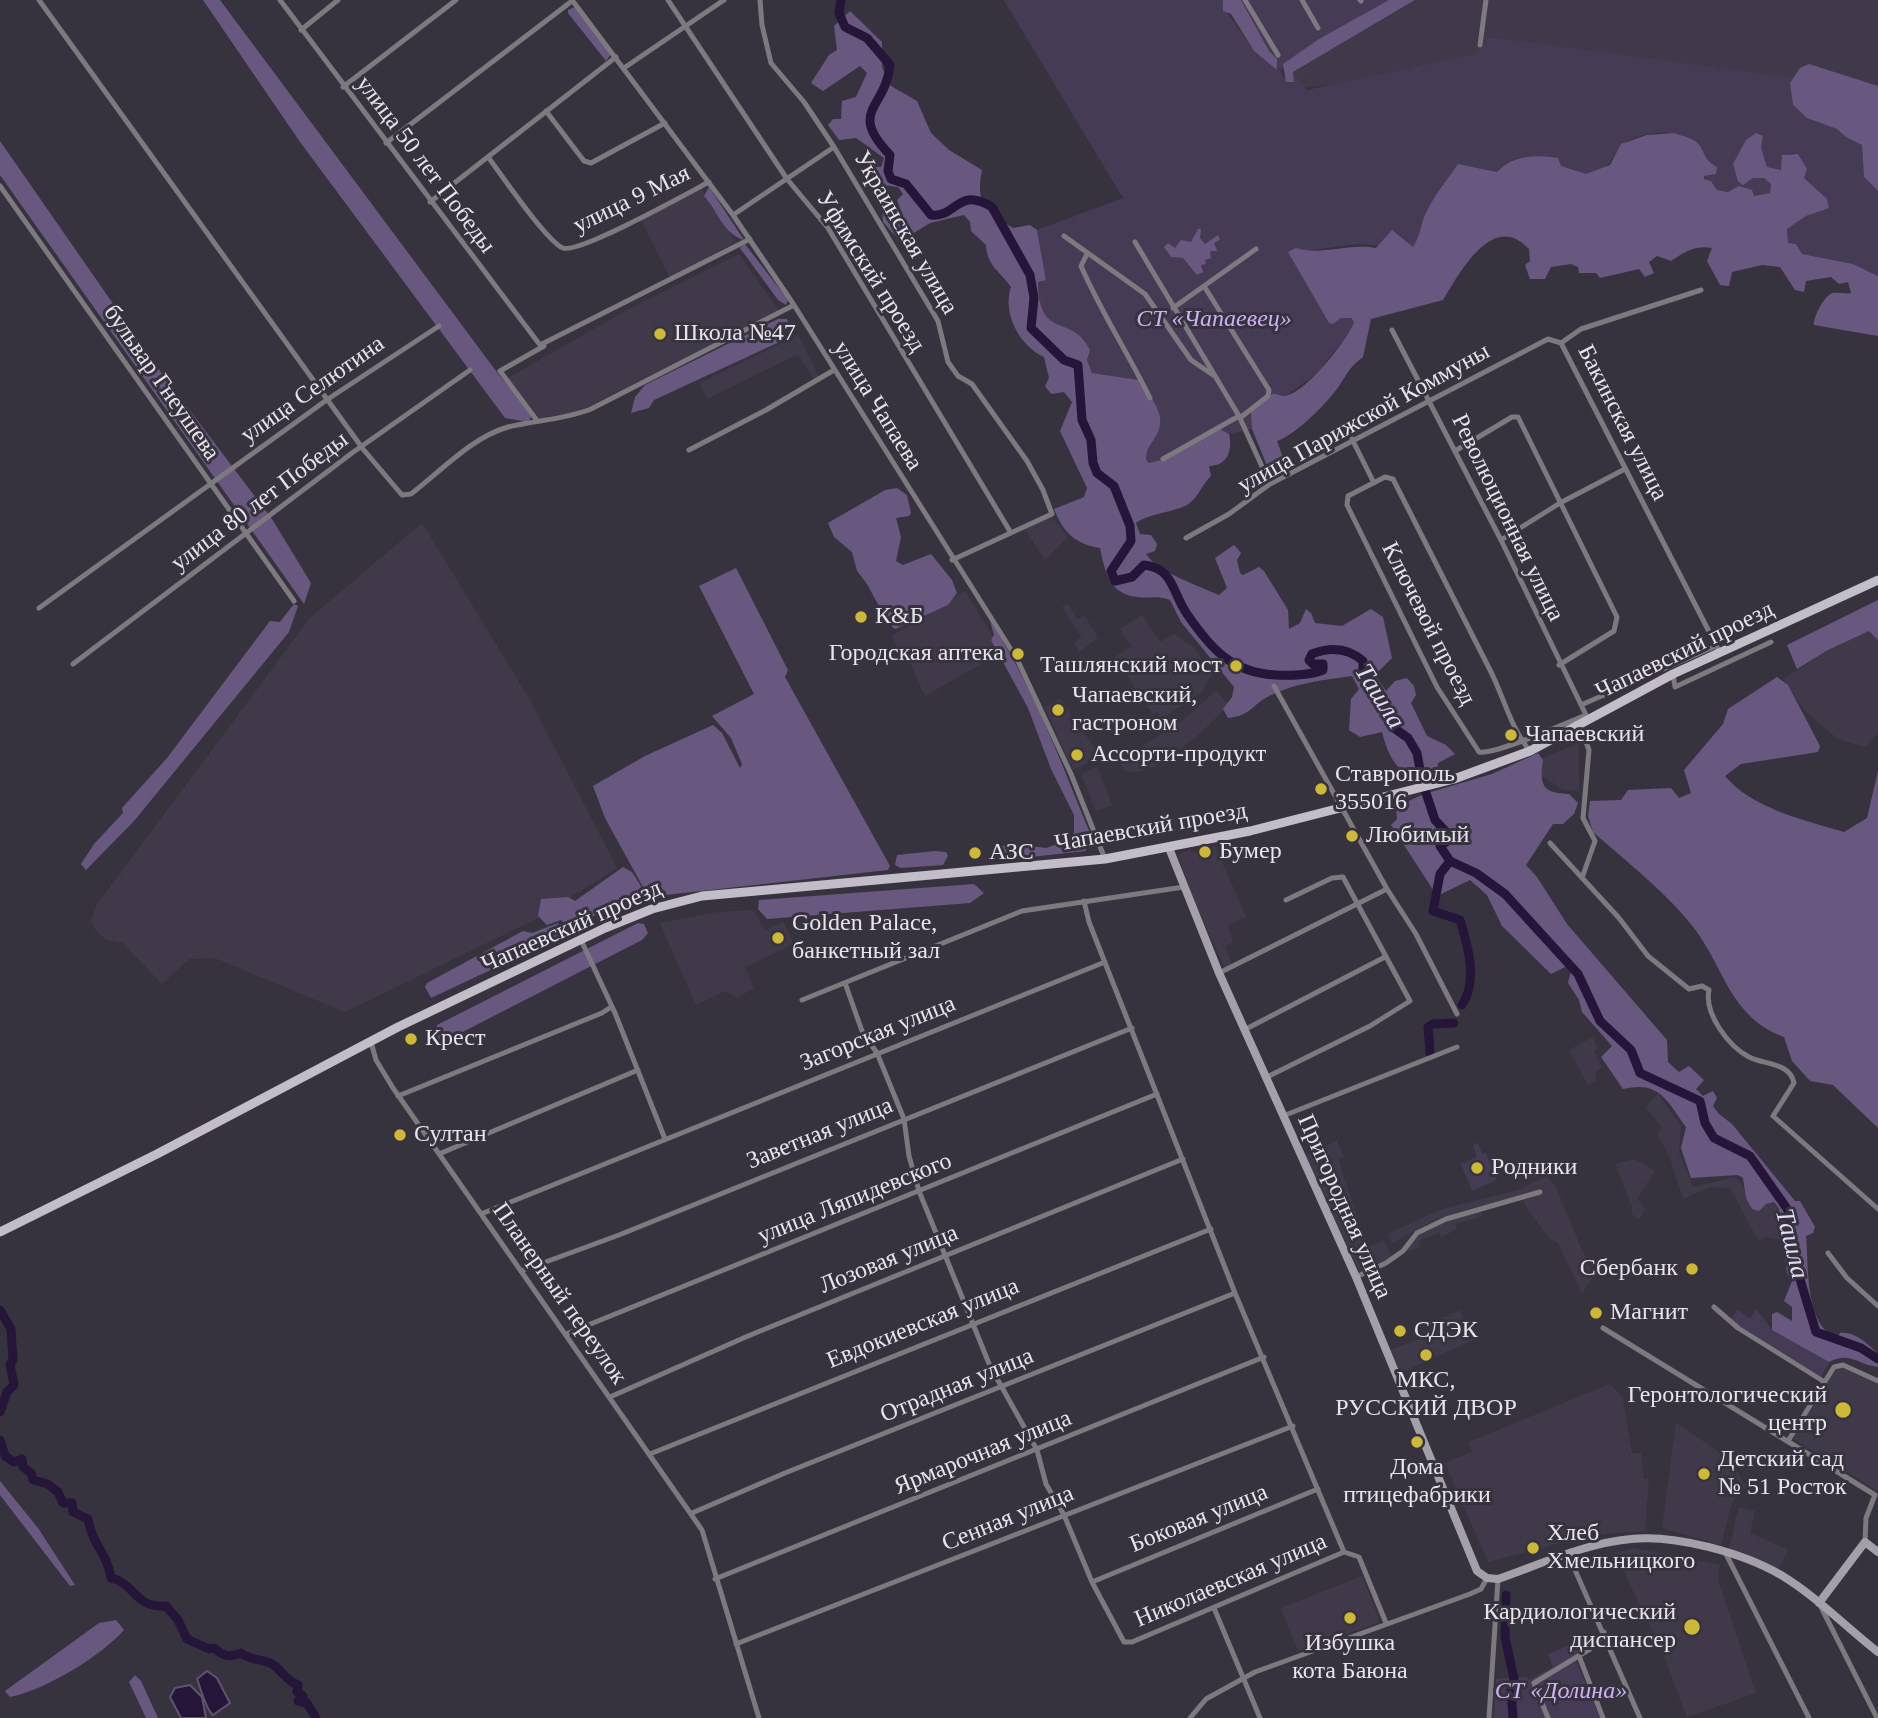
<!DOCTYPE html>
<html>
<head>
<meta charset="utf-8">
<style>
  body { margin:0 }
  canvas { display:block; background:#37333e }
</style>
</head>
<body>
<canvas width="1878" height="1718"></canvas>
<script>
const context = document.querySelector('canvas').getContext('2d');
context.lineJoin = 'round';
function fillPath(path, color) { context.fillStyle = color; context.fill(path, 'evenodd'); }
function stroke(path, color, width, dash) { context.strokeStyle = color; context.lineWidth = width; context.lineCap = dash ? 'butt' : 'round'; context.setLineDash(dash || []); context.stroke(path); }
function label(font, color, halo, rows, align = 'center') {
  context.font = font + ' "Times New Roman",serif'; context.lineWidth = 6; context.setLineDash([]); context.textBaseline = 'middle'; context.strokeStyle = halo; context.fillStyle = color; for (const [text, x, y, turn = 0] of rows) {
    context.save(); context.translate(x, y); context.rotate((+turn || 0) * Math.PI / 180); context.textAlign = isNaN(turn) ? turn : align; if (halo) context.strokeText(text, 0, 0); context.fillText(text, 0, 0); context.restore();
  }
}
fillPath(new Path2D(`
  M1416,0H1878V90L1477,54L1356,81L1304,88L1293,72Z
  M701,188L735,242L670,278L641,220Z
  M739,254L779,311L575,413L540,418L508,378L629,309Z
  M798,335L819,377L814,380L798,354L707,399L700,383Z
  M1051,516L1068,537L1045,560L1025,530Z
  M422,523L530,700L617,868L534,920L345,1012L215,958L189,959L162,984L123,943L107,940L98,933L91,922L96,906L310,618Z
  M965,591L1002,652L925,696L908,658L901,661L893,648L896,645L892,636Z
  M1068,604L1077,619L1085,616L1098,638L1079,652L1074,644L1081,637L1062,607Z
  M1142,615L1160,642L1174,634L1195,648L1211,675L1202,692L1161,719L1157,712L1153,715L1115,657L1131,646L1120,629Z
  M1878,623V733L1865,747L1838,739L1804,710L1784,679L1828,650Z
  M1216,691L1229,705L1196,737L1154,767L1136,772L1125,771L1119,761L1182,721Z
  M1060,699L1100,756L1073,770L1045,707Z
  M1579,743V791L1563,790L1540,775L1541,759Z
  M1097,767L1112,805L1096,811L1081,774Z
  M1215,846L1246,917L1228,925L1233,942L1225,946L1232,965L1225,968L1195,903L1178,855L1189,850L1197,853Z
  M754,910L765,930L783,922L794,944L745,967L754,988L737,998L725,991L696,1005L660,923L718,912Z
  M1593,1037L1597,1049L1594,1052L1602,1067L1595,1073L1596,1080L1588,1085L1569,1050Z
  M1658,1094L1681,1126L1679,1152L1693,1187L1736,1177L1756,1207L1775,1201L1780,1208L1783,1240L1766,1237L1758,1240L1730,1188L1710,1187L1683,1199L1669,1155L1657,1134L1662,1128L1646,1107Z
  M1337,1141L1344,1157L1339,1159L1344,1178L1368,1247L1384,1240L1392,1257L1360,1272L1305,1156Z
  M1634,1159L1655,1171L1637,1198L1645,1210L1639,1219L1632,1214V1207L1615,1164Z
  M1547,1176L1555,1186L1593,1276L1582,1294L1558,1243L1550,1239L1527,1209L1521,1195L1439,1218L1392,1243L1387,1234L1442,1209L1519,1190Z
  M1480,1211L1483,1216L1456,1224L1457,1229L1442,1237L1439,1233L1420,1240L1419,1247L1409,1251L1406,1249L1416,1237L1450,1219Z
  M1460,1310L1473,1340L1398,1374L1389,1350L1438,1333L1434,1322Z
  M1840,1367L1878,1384V1491L1793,1439L1835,1370Z
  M1610,1384L1622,1396L1632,1453H1641L1644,1479H1649L1645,1531L1590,1535L1488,1562L1445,1463L1472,1452L1469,1442Z
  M1676,1423L1732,1461L1746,1488L1738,1492L1731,1506L1721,1545L1662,1528Z
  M1739,1507L1755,1511L1750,1533L1788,1550L1779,1569L1729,1549Z
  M1634,1548L1720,1565L1718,1579L1756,1693L1687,1717L1663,1653L1615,1553Z
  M1362,1576L1380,1622L1298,1651L1281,1608Z`), '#40394a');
fillPath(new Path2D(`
  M1004,0H1223V7L1254,51L1279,70L1238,0H1407L1280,70L1283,77L1294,82L1293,72L1307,90L1477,54L1489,37L1793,78L1790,83L1793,105L1807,118L1837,129L1846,137L1862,145L1864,177L1878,191V276L1853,264L1802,254L1796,244L1788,243L1787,229L1806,216L1829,207L1826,199L1804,178L1800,158L1793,153L1786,154L1782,170L1767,167L1761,148L1763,136L1753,178H1765L1771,184L1770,193L1754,196L1717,190L1711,181L1706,182L1704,176L1713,175L1717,167C1696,155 1702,138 1673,133C1659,131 1637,135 1626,142C1611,153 1611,174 1586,174C1549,173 1533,137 1497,172L1458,164C1446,181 1431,198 1424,217C1420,229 1420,237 1413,248L1357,244L1305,251L1333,324L1341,318H1351L1354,322C1348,342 1329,352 1322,370L1251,420L1252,429L1229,434L1220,429L1174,456L1152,464L1146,459V448L1156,437L1150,399L1139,380L1092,373L1079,336L1043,316L1038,303V281L1046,279L1037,230L1123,198Z
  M1478,1143L1482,1154L1486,1153L1497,1180L1472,1191L1461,1164L1477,1157L1473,1145Z
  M1756,1309L1772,1330L1829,1362L1821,1377L1730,1320L1738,1310L1750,1319Z
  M1596,1634L1599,1640L1574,1656L1600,1718H1494L1496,1679L1526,1677L1529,1680L1553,1667L1548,1654Z`), '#463b55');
fillPath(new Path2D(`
  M203,0H220L499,375L533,415L528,422L505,418L300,142Z
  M1223,0H1241L1269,51L1277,59V70L1254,51L1231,14L1223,11Z
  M1389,0H1415L1293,72L1294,82H1286L1283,64L1319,39Z
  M575,7L611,54L606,61L568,13V10Z
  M850,11L882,42V67L891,86L917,101L931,133L949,150L982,170C975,204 986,211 1013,228L1030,225L1037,230L1046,280L1038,282C1038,341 1073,313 1090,350L1087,360L1092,373L1139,380C1149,396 1168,414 1157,434C1152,444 1146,447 1146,459L1149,463L1169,458L1220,429L1229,434C1233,451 1227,466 1209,466L1211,476C1201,485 1198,500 1185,506C1172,512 1145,515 1136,523L1140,534L1151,535L1157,544L1155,551L1146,554C1158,572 1199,586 1219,595L1227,588L1215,558L1234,545L1241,553L1237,560L1240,573L1243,575L1259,567L1264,571L1288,610L1289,629L1300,623L1306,609L1311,613L1315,623L1342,626L1371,609L1383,617L1392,658L1375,675L1386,691L1395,681L1407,678L1414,686L1416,695L1411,703L1427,736L1446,745L1455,754L1438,763L1436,774C1402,782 1390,763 1382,732L1360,737L1349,730L1351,699L1359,689L1352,676C1323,680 1296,683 1271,695C1252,704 1251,716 1228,718L1223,709L1232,697L1234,687L1181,622L1170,600C1155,595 1150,599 1137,597C1109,594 1105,571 1100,548C1075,544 1063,532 1054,509L1084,497L1087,488L1060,431L1072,402L1064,392L1051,394L1045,386L1049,378L1044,357C1020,346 1002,314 1011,287C1000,271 987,266 986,245L971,231L970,222L964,215L930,223L904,239H898L883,222L882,208L890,207L900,221L904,219L897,200L903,194L898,187C883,185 870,184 866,167H881L884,158L856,138L839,140L828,125L833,119H841L842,101L856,97L867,73L860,66L823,91L811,83L829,55L837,50L834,26Z
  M1809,64L1878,86V191L1864,177L1862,145L1846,137L1837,129L1807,118L1793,105L1790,83L1800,68Z
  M1674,133C1682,136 1695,138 1700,146C1706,156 1705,160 1717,167L1716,174L1704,176V179L1711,181L1717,190L1728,192L1739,186L1752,190L1754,196L1770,193L1771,184L1764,178H1753L1743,185L1738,181L1733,164L1746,140L1756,133L1763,136L1761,148L1767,167L1781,170L1782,155L1798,154L1807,169L1804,178L1827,199L1829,208L1806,216L1787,229L1788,243L1796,244L1802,254L1853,264L1878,276V336L1814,325C1813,318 1824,295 1833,293C1838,292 1846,294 1851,293L1848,282L1839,284L1831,277L1806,281L1804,292L1795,290L1780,267L1762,265L1732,272L1729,286L1720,285L1707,261L1712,248C1696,245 1684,252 1671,261L1657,256L1649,262L1654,273L1645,277L1639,269L1600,278L1596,273H1579L1578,267L1571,264L1551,267L1545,279H1530L1525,265L1530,261L1529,249C1493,210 1460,272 1443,300L1371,319L1363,357C1345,370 1345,381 1332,395C1320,410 1294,435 1277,441L1287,469L1276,476L1270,473L1252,429L1251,411L1272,394C1276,393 1279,396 1282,396C1303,398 1349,338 1354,322L1351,318H1341L1333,324L1329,323L1288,252L1296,248C1320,256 1350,243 1376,248L1392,230L1413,247C1420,236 1420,228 1424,217C1432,198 1446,181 1458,164L1497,172C1515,154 1534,155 1558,158L1561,166L1586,174L1610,165L1621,144L1647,135Z
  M0,141L157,367L272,519L311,583L304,604L0,175Z
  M709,187L744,240C723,234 718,211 704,196Z
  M1198,229H1201L1200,238L1205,244L1218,235L1220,240L1214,243L1217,251H1210L1211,258L1205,260L1206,264L1201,265L1203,272L1197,275L1183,258L1171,257L1164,247L1168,243L1175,248L1181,240L1191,242Z
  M745,244L788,300L786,305L778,300L740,248Z
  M778,319H787L789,324L781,328V333L786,339L654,400L649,408L631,413L635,397L645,385Z
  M897,488L907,495L911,513L909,516L896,518L901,537L896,561L903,565L931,554L952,580L957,593L948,605L895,629L888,623L867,584L857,571L852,552L834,537L828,523L885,490Z
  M736,568L788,670L785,677L890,866L888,870L657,896L654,894L655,897L649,898L605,818L593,786L645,756L713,725L722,733L740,768L742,764L731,738L712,716L754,694L699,586Z
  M1878,600V640L1869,631L1828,650L1797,669L1787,645Z
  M294,604L298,606L289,632L134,821L86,870L81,864L94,844L123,813L122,808L167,758L270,621L280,622Z
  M990,621C1035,689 1062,766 1093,840L1085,851L1013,859L1005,856L1000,846L1016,844L1046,848L1071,839L1074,832V815L1051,769L1028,708L991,640L994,635Z
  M1777,677L1788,685L1820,746L1818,752L1741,764L1725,776C1753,809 1804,820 1844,832L1867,818L1878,771V1128L1833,1085L1810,1081L1792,1061L1784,1037C1730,1017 1725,969 1694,928C1668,894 1626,861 1593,832L1588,816L1590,801L1621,800L1628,790L1671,788L1679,798L1691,793L1684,770L1723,724L1728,709Z
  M1538,753L1543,760C1539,786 1543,793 1569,794L1578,803L1574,814L1563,824H1553L1526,865L1537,877L1567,924L1667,1040L1668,1062L1679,1072L1689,1066L1704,1080L1696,1089L1703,1096L1713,1091L1717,1098L1713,1106L1719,1114L1732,1124L1795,1201H1800L1815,1227L1813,1233L1806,1236C1809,1265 1804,1325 1837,1338L1840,1333C1855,1331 1868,1344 1878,1354V1367C1858,1365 1850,1351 1829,1362L1772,1330V1314L1777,1312L1792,1321V1307L1784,1301L1792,1281L1787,1273L1779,1208L1774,1202L1766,1204L1759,1211L1752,1209L1746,1198L1743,1178L1738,1175L1691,1178L1681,1148L1686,1127C1667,1101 1660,1080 1623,1089L1601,1057L1612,1046L1582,1012L1579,1000L1568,983L1573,963L1551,974L1502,926L1487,895L1470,880L1437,896L1391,825L1397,819L1396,807L1424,794L1492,774Z
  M935,851L946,852L948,856L943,865L901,868L895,865L897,855Z
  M623,867L632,872L641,886L640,895L631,899L626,895L589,919L569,927L561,920L547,925L538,916L541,899L568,897L575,901Z
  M974,884L984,893L970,903L767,919L758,909L759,900Z
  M558,923L567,934L431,998L425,987L427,983L523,931L532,933Z
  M638,923L644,924L648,933L642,940L445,1041L438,1040L435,1034L437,1025Z
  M0,1481L38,1528L75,1585L70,1586L0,1495Z
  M116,1620L124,1630C100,1657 45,1690 10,1697L5,1691L99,1623Z
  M135,1675L141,1681L158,1718H146L129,1682Z`), '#68577f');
const water = new Path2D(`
  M207,1671L217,1678L230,1703L213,1715C206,1710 201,1689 197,1679Z
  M190,1685L202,1697L206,1718H181L170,1697L175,1688Z`);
fillPath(water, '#251538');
stroke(water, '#5f536e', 2);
stroke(new Path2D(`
  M841,0L839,13L845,27L867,38L890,65C886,109 847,110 890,155L888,171L891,179L906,184L931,215C957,218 957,186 992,207L1030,275L1034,298L1031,328L1064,360L1078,365L1082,420L1091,440L1093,463L1097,473L1114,486L1130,526L1131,541L1111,571L1115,581L1132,577L1144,565C1174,568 1172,593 1187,614C1211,649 1232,673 1276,675C1289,676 1311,675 1323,670V664H1313L1309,660L1312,654C1330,647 1347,647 1363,661V675L1379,692L1394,728L1408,738L1417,753L1422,781L1435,820L1452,838L1440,846L1450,861L1476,873L1505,894L1578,974L1600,1021L1631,1050L1640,1073L1700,1101L1705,1123L1714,1138L1750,1156L1788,1210L1796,1266L1816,1332L1861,1348L1878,1359
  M1450,861L1440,874L1433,911L1460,920C1468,945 1478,982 1462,1005
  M1430,1053L1428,1027L1433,1024L1454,1023
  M0,1310L11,1329L13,1360L10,1364L14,1385L7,1392L0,1412
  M0,1440L5,1456L14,1462L22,1459L23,1467L31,1473L33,1480L48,1484L58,1492L63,1503H72L73,1512L88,1519C93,1547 107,1552 111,1578C135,1583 135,1609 166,1606L178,1620L187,1639L209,1649L214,1648C224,1656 228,1658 241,1653C250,1660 260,1659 270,1663C280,1667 286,1681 298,1685L297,1692L303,1696L298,1701L307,1703L316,1718
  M1506,1595L1505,1637L1514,1679L1511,1689L1513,1718`), '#251538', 9);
stroke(new Path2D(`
  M39,0L363,449L402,495L411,494C440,472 472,437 508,427C536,420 563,420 591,409L794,305
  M280,0L540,345L750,239
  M572,0L733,215L794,305L1017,659L1071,774L1105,859
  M668,0L787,179L828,228L1011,533
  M760,0L762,25L771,63L804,102L834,147L938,321L948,362L958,376L972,384L1027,461L1043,490L1052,514L952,560
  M1245,0L1278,55
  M1302,0L1318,28
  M1360,0L1361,1
  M301,30L338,0
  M1480,45L1486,0
  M624,68L724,0
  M343,87L456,0
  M546,111L584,161L591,163L665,123
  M386,143L572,1
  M488,157C501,174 547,242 563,248C579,254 688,193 709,182
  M0,186L294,601
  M430,202L616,57
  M733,215L834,147
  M1064,236L1145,294L1191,360L1213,375
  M1135,242L1239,416L1270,484
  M1087,254L1081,266C1101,312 1128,353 1150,398
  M1204,286L1269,390L1268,396L1240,418
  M1173,308L1256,249
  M1392,330L1501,540L1586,715
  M1561,343L1720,653
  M1561,343L1581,329L1701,290
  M536,419L500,371L544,346
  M1352,439L1374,483
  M689,450L766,410L834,370
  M1455,451L1512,417H1518L1617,617L1614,631L1559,665
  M1163,459L1239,416
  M1186,538L1229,514L1270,484L1548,339L1561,343
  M1501,540L1560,503L1625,469
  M39,608L328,399L439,326
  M73,664L352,453L470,370
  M1673,674L1675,687L1771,642
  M1274,686L1387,889L1416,934L1457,1014
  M1581,705L1716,646
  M1580,726L1589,750L1583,818L1595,841L1582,878
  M1530,751C1510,727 1504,697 1490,670C1458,606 1425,543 1393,479L1385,477L1348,496L1347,505L1437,687L1479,752C1496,755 1566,723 1586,715
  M1550,843L1619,918L1648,956L1689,989L1702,986L1709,990C1704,1013 1728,1046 1749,1057C1764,1065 1790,1062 1794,1083L1773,1116L1878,1209
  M1084,901L1089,922L1235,1293L1344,1552L1359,1557L1386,1623
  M581,940L615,1013L665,1139
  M1219,973L1387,889
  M845,983L862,1031L877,1053L904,1119L909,1156L919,1191L990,1366L1037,1450L1046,1484L1064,1515L1092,1582L1124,1642H1132L1344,1552
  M802,1000L1022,911L1184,887
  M1244,1030L1385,957
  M371,1042L376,1060L393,1088L702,1530L759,1718
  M1265,1078L1370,1026L1410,1001L1343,877L1332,878L1286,900
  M398,1096L602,1013L611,1007
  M1283,1116L1457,1047
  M439,1154L638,1070
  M481,1214L1105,962
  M1828,1253L1847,1278L1878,1306
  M521,1271L619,1235L1132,1028
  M1356,1277L1386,1263L1403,1251L1417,1233L1446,1219L1540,1192
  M1714,1307L1738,1328L1823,1381
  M1603,1328L1875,1495L1866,1518L1865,1542
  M566,1334L1157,1094
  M610,1397L748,1336L1183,1159
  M1788,1441L1834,1367L1843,1365L1878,1381
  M650,1454L1211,1229
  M692,1513L785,1473L1235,1293
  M1725,1552L1809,1718
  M1568,1554L1640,1718
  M715,1579L1264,1357
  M1092,1582L1318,1489
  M1820,1605L1877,1718
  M1214,1608L1260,1718
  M736,1644L1293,1426
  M1579,1656L1603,1718
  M1190,1718L1206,1699L1255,1672L1470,1594L1481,1589L1487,1578
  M1489,1718L1498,1579
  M1548,1718L1534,1683L1590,1649L1598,1643L1604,1632`), '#7c797f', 5);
stroke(new Path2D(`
  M1169,848L1219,973L1356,1277L1477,1571L1487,1578L1498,1579C1541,1564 1586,1543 1631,1539C1675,1534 1743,1553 1781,1575C1816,1596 1846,1627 1878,1652
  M1819,1603L1865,1542L1878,1552`), '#a3a0a9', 8);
stroke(new Path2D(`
  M0,1232L157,1154L398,1027L605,928L652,909L702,896L1105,859L1250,831L1454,779L1530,751L1673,674L1878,580`), '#c2bdc9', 9);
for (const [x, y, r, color] of [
  [660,334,7,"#ceb837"],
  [861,617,7,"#ceb837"],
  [1018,654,7,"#ceb837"],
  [1236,666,7,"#ceb837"],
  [1058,710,7,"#ceb837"],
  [1511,735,7,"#ceb837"],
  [1077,755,7,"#ceb837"],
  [1321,789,7,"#ceb837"],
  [1352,836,7,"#ceb837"],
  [1205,852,7,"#ceb837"],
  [975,853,7,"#ceb837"],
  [778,938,7,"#ceb837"],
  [411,1039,7,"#ceb837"],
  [400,1135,7,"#ceb837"],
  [1477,1168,7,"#ceb837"],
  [1692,1269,7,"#ceb837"],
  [1596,1313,7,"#ceb837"],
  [1400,1331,7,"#ceb837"],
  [1426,1355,7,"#ceb837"],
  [1843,1410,9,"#ceb837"],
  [1417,1442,7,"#ceb837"],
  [1704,1474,7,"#ceb837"],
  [1533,1548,7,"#ceb837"],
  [1350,1618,7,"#ceb837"],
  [1692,1627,9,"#ceb837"]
]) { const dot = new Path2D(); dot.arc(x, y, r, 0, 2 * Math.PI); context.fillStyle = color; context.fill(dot); stroke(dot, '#37333e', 2.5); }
label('24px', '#e7e4eb', '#37333e', [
  ["улица 50 лет Победы",425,165,53],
  ["улица 9 Мая",632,200,-26],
  ["Украинская улица",905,233,60],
  ["Уфимский проезд",870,272,58],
  ["бульвар Гнеушева",161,383,55],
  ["улица Селютина",313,390,-35],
  ["улица Чапаева",877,406,58],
  ["улица Парижской Коммуны",1364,419,-29],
  ["Бакинская улица",1622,423,63],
  ["улица 80 лет Победы",260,502,-37],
  ["Революционная улица",1507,518,64],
  ["Ключевой проезд",1428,624,63],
  ["Чапаевский проезд",1685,651,-26],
  ["Чапаевский проезд",1151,828,-10],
  ["Чапаевский проезд",572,927,-24],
  ["Загорская улица",878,1034,-22],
  ["Заветная улица",820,1134,-22],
  ["улица Ляпидевского",855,1199,-22],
  ["Пригородная улица",1344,1207,66],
  ["Лозовая улица",889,1260,-22],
  ["Планерный переулок",559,1294,55],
  ["Евдокиевская улица",923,1324,-22],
  ["Отрадная улица",957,1386,-22],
  ["Ярмарочная улица",983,1453,-22],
  ["Сенная улица",1008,1519,-22],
  ["Боковая улица",1199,1519,-22],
  ["Николаевская улица",1231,1581,-23]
]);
label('italic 24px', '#ceb1f4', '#37333e', [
  ["СТ «Чапаевец»",1214,320],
  ["СТ «Долина»",1561,1692]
]);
label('24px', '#e7e4eb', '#37333e', [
  ["Школа №47",674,334],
  ["К&Б",875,617],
  ["Городская аптека",1004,654,"right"],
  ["Ташлянский мост",1222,666,"right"],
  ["Чапаевский,",1072,696],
  ["гастроном",1072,724],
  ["Чапаевский",1525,735],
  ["Ассорти-продукт",1091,755],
  ["Ставрополь",1335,775],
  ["355016",1335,803],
  ["Любимый",1366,836],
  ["Бумер",1219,852],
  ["АЗС",989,853],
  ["Golden Palace,",792,924],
  ["банкетный зал",792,952],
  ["Крест",425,1039],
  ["Султан",414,1135],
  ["Родники",1491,1168],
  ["Сбербанк",1678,1269,"right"],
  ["Магнит",1610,1313],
  ["СДЭК",1414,1331],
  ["МКС,",1426,1381,"center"],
  ["РУССКИЙ ДВОР",1426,1409,"center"],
  ["Геронтологический",1827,1396,"right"],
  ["центр",1827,1424,"right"],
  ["Детский сад",1718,1460],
  ["№ 51 Росток",1718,1488],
  ["Дома",1417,1468,"center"],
  ["птицефабрики",1417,1496,"center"],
  ["Хлеб",1547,1534],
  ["Хмельницкого",1547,1562],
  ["Кардиологический",1676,1613,"right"],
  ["диспансер",1676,1641,"right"],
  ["Избушка",1350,1644,"center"],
  ["кота Баюна",1350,1672,"center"]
], 'left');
label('italic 26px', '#e6dbf6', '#37333e', [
  ["Ташла",1379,697,58],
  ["Ташла",1791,1244,76]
]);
</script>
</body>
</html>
